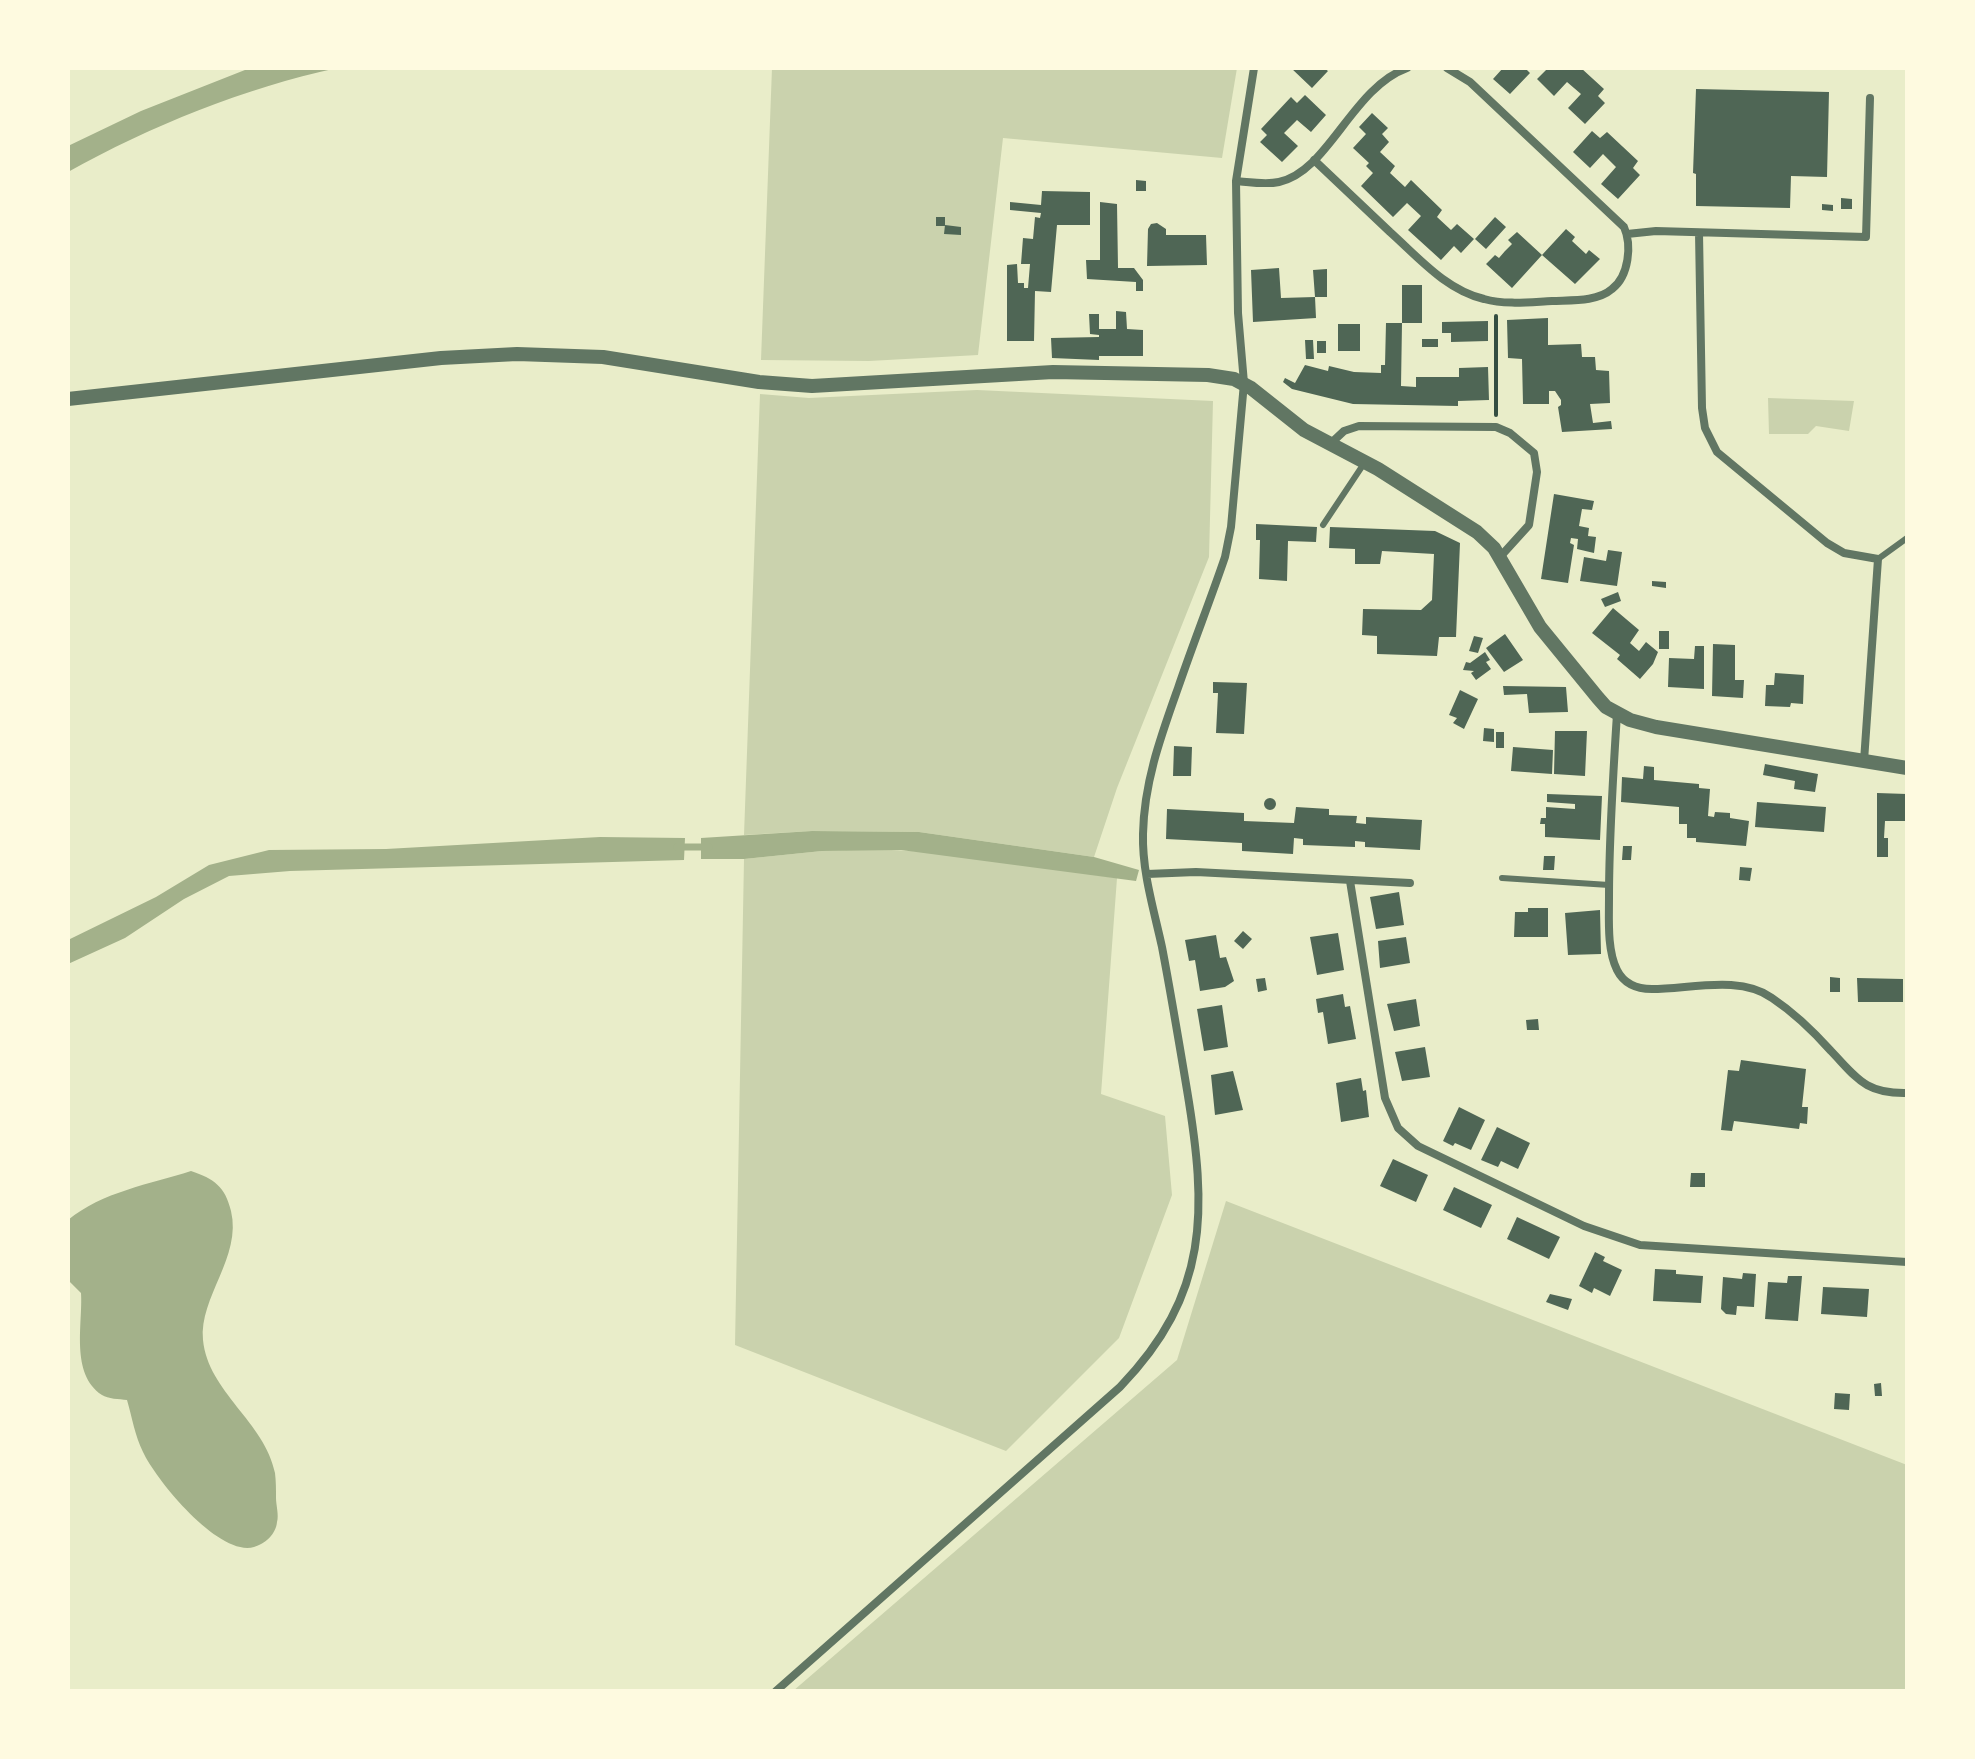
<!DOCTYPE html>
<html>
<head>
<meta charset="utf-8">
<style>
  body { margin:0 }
  #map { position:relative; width:1975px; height:1759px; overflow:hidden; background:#e9edc9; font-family:"Roboto Condensed",sans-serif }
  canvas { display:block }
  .frame { position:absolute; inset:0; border:70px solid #fefae0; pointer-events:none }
</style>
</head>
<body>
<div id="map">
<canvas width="1975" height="1759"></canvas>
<div class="frame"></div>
</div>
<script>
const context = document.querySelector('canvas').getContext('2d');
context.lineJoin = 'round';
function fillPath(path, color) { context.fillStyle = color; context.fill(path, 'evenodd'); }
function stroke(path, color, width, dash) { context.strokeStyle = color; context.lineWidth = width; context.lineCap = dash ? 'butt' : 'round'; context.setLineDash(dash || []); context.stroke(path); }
fillPath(new Path2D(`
  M772,68H1237L1222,158L1003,138L978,355L869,361L761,360Z
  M977,390L1213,401L1209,557L1117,788L1094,857L919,832L812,831L744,835L760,394L809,398Z
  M1768,398L1854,401L1849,431L1816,426L1808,434H1769Z
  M872,849L932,852L1117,878L1101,1094L1165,1116L1172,1195L1119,1338L1006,1451L735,1345L744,859L822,851Z
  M1226,1201L1907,1465V1691H793L1177,1360Z`), '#cad2ad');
fillPath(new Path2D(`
  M250,68H337C245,88 150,126 68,172V146L141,111Z
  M812,831L919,832L1094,857L1139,870L1136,881L901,850L822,851L744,859H701V838Z
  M600,837L685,838L684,860L290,871L229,876L184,899L125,938L68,964V940L156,897L209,865L269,850L386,849Z
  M191,1171C214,1179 225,1186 231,1211C242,1257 199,1297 203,1340C208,1392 265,1422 275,1473C276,1481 276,1490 276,1498C276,1505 279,1515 277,1522C276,1534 265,1544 254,1547C219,1557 156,1480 143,1452C135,1436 132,1417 127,1400C119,1399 108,1399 102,1395C70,1374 83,1324 81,1293L68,1280V1220C102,1192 150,1184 191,1171Z`), '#a3b18a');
stroke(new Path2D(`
  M677,847H709`), '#a3b18a', 7);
fillPath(new Path2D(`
  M1291,68H1324L1328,71L1312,88Z
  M1503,68H1525L1530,73L1510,94L1493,79Z
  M1548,68H1581L1604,89L1598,96L1605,103L1585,124L1568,108L1581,94L1567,82L1554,96L1537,79Z
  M1696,89L1829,92L1827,177L1791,176L1790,208L1696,206V174L1693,173Z
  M1305,95L1326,115L1311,132L1297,120L1284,133L1298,146L1282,162L1260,142L1267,135L1261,129L1291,97L1297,103Z
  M1372,113L1388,128L1382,134L1389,142L1380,152L1395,166L1390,173L1405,187L1411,180L1442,210L1437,217L1451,230L1457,224L1474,239L1461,253L1454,246L1441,260L1408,230L1421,216L1407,203L1393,217L1361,186L1373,173L1366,166L1369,163L1353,148L1366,134L1359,127Z
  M1592,131L1600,138L1607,132L1638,161L1633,168L1640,175L1618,199L1601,184L1616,167L1603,154L1590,168L1573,152Z
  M1136,180L1146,181V191H1136Z
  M1042,191L1090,192V225H1057L1051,292L1035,291L1034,341H1007V265L1017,264L1018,283H1024V288H1028L1030,264H1021L1023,238L1033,239L1035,217L1040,218L1041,213L1010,210V202L1041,205Z
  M1841,198L1852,199V209H1841Z
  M1100,202L1117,204L1118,268H1134L1143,280V291H1136V282L1087,279L1086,260H1100Z
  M1822,204L1833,205V211L1822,210Z
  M936,217H945V226H936Z
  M1495,217L1506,227L1486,249L1475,239Z
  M1157,223L1166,229V235H1206L1207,265L1147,266L1148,229L1151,224Z
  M945,225L961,227V235L944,234Z
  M1566,229L1575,237L1572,241L1586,254L1589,250L1600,259L1575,284L1542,255Z
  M1517,232L1542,255L1512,288L1486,264L1495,255L1499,258L1505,251L1512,244L1508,240Z
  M1279,268L1281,298L1315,297L1316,318L1253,322L1251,270Z
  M1327,269V297H1315L1313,270Z
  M1402,285H1422V323H1402Z
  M1116,311L1126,312L1127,329L1143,330V356H1099V360L1052,358L1051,338L1099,337V335L1090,334L1089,314H1099V329H1116Z
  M1548,318V345L1581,344L1582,357H1595L1596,370L1609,371L1610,403L1590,404L1593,423L1611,421L1612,429L1562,432L1558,407L1561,405V400L1555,391H1549V404H1523L1522,359L1508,358L1507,320Z
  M1488,321V341L1451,342V333H1442V322Z
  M1386,323H1402L1401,386L1416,387V377H1459V368L1488,367L1489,400L1458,401V406L1353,404L1292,389L1283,382L1285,378L1295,383L1305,365L1328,371L1329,366L1354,372L1381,373V365H1385Z
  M1338,324H1360V351H1338Z
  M1422,339H1438V347H1422Z
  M1305,340H1313L1314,359H1306Z
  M1317,341H1326V353H1317Z
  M1554,494L1594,501L1592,510L1582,509L1579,526L1589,528L1588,536L1596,537L1594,553L1577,549L1578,539L1571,538L1570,543L1574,545L1568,583L1541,579Z
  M1256,524L1317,527L1316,542L1288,541L1287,581L1259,579L1260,540H1256Z
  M1330,527L1435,531L1460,543L1456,637H1439L1437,656L1377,654V636L1362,635L1363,609L1421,610L1432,600L1434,554L1382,551L1380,564H1355V549L1329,548Z
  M1608,550L1622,552L1617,586L1580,581L1584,557L1606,561Z
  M1652,581L1666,582V588L1652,586Z
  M1618,592L1621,601L1605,607L1601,599Z
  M1613,608L1639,630L1630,643L1639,651L1646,642L1658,652L1653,664L1640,679L1617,659L1620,655L1592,633Z
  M1659,631H1669V649H1659Z
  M1505,634L1523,660L1504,672L1486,648Z
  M1474,636L1483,638L1478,653L1469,651Z
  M1713,644L1735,645V680H1744L1743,698L1712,696Z
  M1695,646H1704V689L1668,687L1669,658L1694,659Z
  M1485,652L1490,660L1486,662L1491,669L1476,680L1471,673L1474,671L1463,670L1466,662L1470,663Z
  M1775,673L1804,675L1803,704L1791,703L1790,707L1765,706L1766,685H1774Z
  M1213,682L1247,683L1244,734L1216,733L1218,693H1213Z
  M1503,686L1566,687L1568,712L1529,713L1527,694L1504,695Z
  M1460,690L1478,699L1464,729L1453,723L1457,718L1449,715Z
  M1484,728L1494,729V742L1483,741Z
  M1555,731H1587L1585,776L1554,774Z
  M1496,732H1504V748H1496Z
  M1174,746L1192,747L1191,776H1173Z
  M1513,747L1553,750L1552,774L1511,771Z
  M1765,764L1818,774L1815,792L1794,789L1795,781L1763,775Z
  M1644,766L1654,767V780L1699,784V788L1710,789L1708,816L1714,817L1715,812L1730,813V818L1749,821L1746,846L1696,842V838H1687V824H1679V807L1621,802L1622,777L1643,779Z
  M1877,793L1907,794V821H1885L1884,838H1888V857H1877Z
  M1547,794L1602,796L1600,840L1545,837V824H1540L1541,818H1546V807L1575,809V804L1547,802Z
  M1264 804a6 6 0 1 1 12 0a6 6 0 1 1-12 0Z
  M1757,802L1826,807L1824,832L1755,827Z
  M1296,807L1329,809V815L1357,816L1356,823L1366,824V817L1422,820L1420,850L1365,847V842L1355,841V847L1303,845V839L1294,838L1293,854L1242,851V843L1166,839L1167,809L1244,813V821L1294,823Z
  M1623,846H1632L1631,860H1622Z
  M1544,856H1555L1554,870H1543Z
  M1740,867L1752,868L1750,881L1739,880Z
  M1399,892L1404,925L1376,929L1370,897Z
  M1528,908H1548V937H1514L1515,912H1528Z
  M1600,910L1601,954L1568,955L1565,913Z
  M1243,931L1252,939L1243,949L1234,941Z
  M1338,933L1344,970L1317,975L1310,937Z
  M1216,935L1220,958L1226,957L1234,981L1225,987L1200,991L1195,960L1189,961L1185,940Z
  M1406,937L1410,963L1380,968L1378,941Z
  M1830,977L1840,978V992H1830Z
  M1265,978L1267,990L1258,992L1256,979Z
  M1857,978L1903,979V1002H1858Z
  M1343,994L1345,1007L1350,1006L1356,1039L1328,1044L1323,1012L1318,1013L1316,999Z
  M1416,999L1420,1026L1394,1031L1387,1004Z
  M1222,1005L1228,1047L1204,1051L1197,1009Z
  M1538,1019L1539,1030H1527L1526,1020Z
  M1425,1047L1430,1077L1402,1081L1395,1052Z
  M1741,1060L1806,1069L1802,1107H1808L1807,1124L1800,1123L1799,1129L1734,1121L1732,1131L1721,1130L1728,1070L1739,1071Z
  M1233,1071L1243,1110L1215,1115L1211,1075Z
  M1361,1078L1363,1091L1366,1090L1369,1117L1341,1122L1336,1083Z
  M1459,1107L1485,1120L1471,1150L1455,1143L1453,1146L1443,1141Z
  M1497,1127L1530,1143L1518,1169L1501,1161L1498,1167L1481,1160Z
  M1393,1159L1428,1175L1416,1202L1380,1186Z
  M1691,1173H1705V1187H1690Z
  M1454,1187L1492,1205L1481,1228L1443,1210Z
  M1517,1217L1560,1237L1549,1259L1507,1239Z
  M1595,1252L1605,1257L1603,1261L1622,1270L1610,1296L1594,1288L1592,1293L1579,1286Z
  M1655,1269L1676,1270V1274L1703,1276L1701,1303L1653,1301Z
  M1743,1273L1756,1274L1754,1307L1737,1306L1736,1315L1726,1314L1721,1309L1723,1277L1742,1279Z
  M1788,1276H1802L1798,1321L1765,1319L1768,1282L1787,1283Z
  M1823,1287L1869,1289L1867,1317L1821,1314Z
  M1550,1294L1572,1299L1568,1310L1546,1302Z
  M1881,1383L1882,1396H1875L1874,1384Z
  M1835,1393L1850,1394L1849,1410L1834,1409Z`), '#4f6655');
stroke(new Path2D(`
  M1496,415V316`), '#344e41', 4);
stroke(new Path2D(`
  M1323,525L1365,462
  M1878,559L1907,538
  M1502,878L1609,885`), '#617663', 6);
stroke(new Path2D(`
  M1314,160C1339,184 1365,208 1390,232C1419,258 1446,290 1484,299C1506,305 1530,302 1552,301C1571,300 1597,302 1612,289C1629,276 1632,245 1624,227L1470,82L1447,68
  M1236,181C1250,182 1265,185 1279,182C1328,172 1352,88 1407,68
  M1699,233L1702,408L1705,428L1717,452L1827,543L1844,553L1878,559L1864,761
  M1627,234L1656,231L1866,237L1870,98
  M1329,445L1344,431L1359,426L1496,427L1510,433L1534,453L1537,472L1529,525L1500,557
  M1617,714C1613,775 1609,836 1609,898C1609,920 1607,950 1617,970C1624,984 1638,989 1652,989C1690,989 1740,975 1772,998C1793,1012 1814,1032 1831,1051C1857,1078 1865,1094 1907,1093
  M1147,874L1196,872L1410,883
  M1350,881L1385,1098L1398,1128L1418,1146L1584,1226L1640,1245L1907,1262
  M776,1691L1120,1387C1210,1294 1207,1210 1187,1090C1179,1042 1171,994 1162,947C1154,910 1142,872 1143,834C1144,782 1161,736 1178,688C1193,644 1210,601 1225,557L1231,527L1244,383L1238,313L1236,181L1254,68`), '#617663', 8);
stroke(new Path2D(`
  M68,399L441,358L517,354L603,357L759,382L812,386L1053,372L1208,375L1234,379L1251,388L1304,430L1378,469L1477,532L1494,548L1540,627L1598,698L1606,707L1630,720L1656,727L1907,768`), '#617663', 14);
</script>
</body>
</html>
